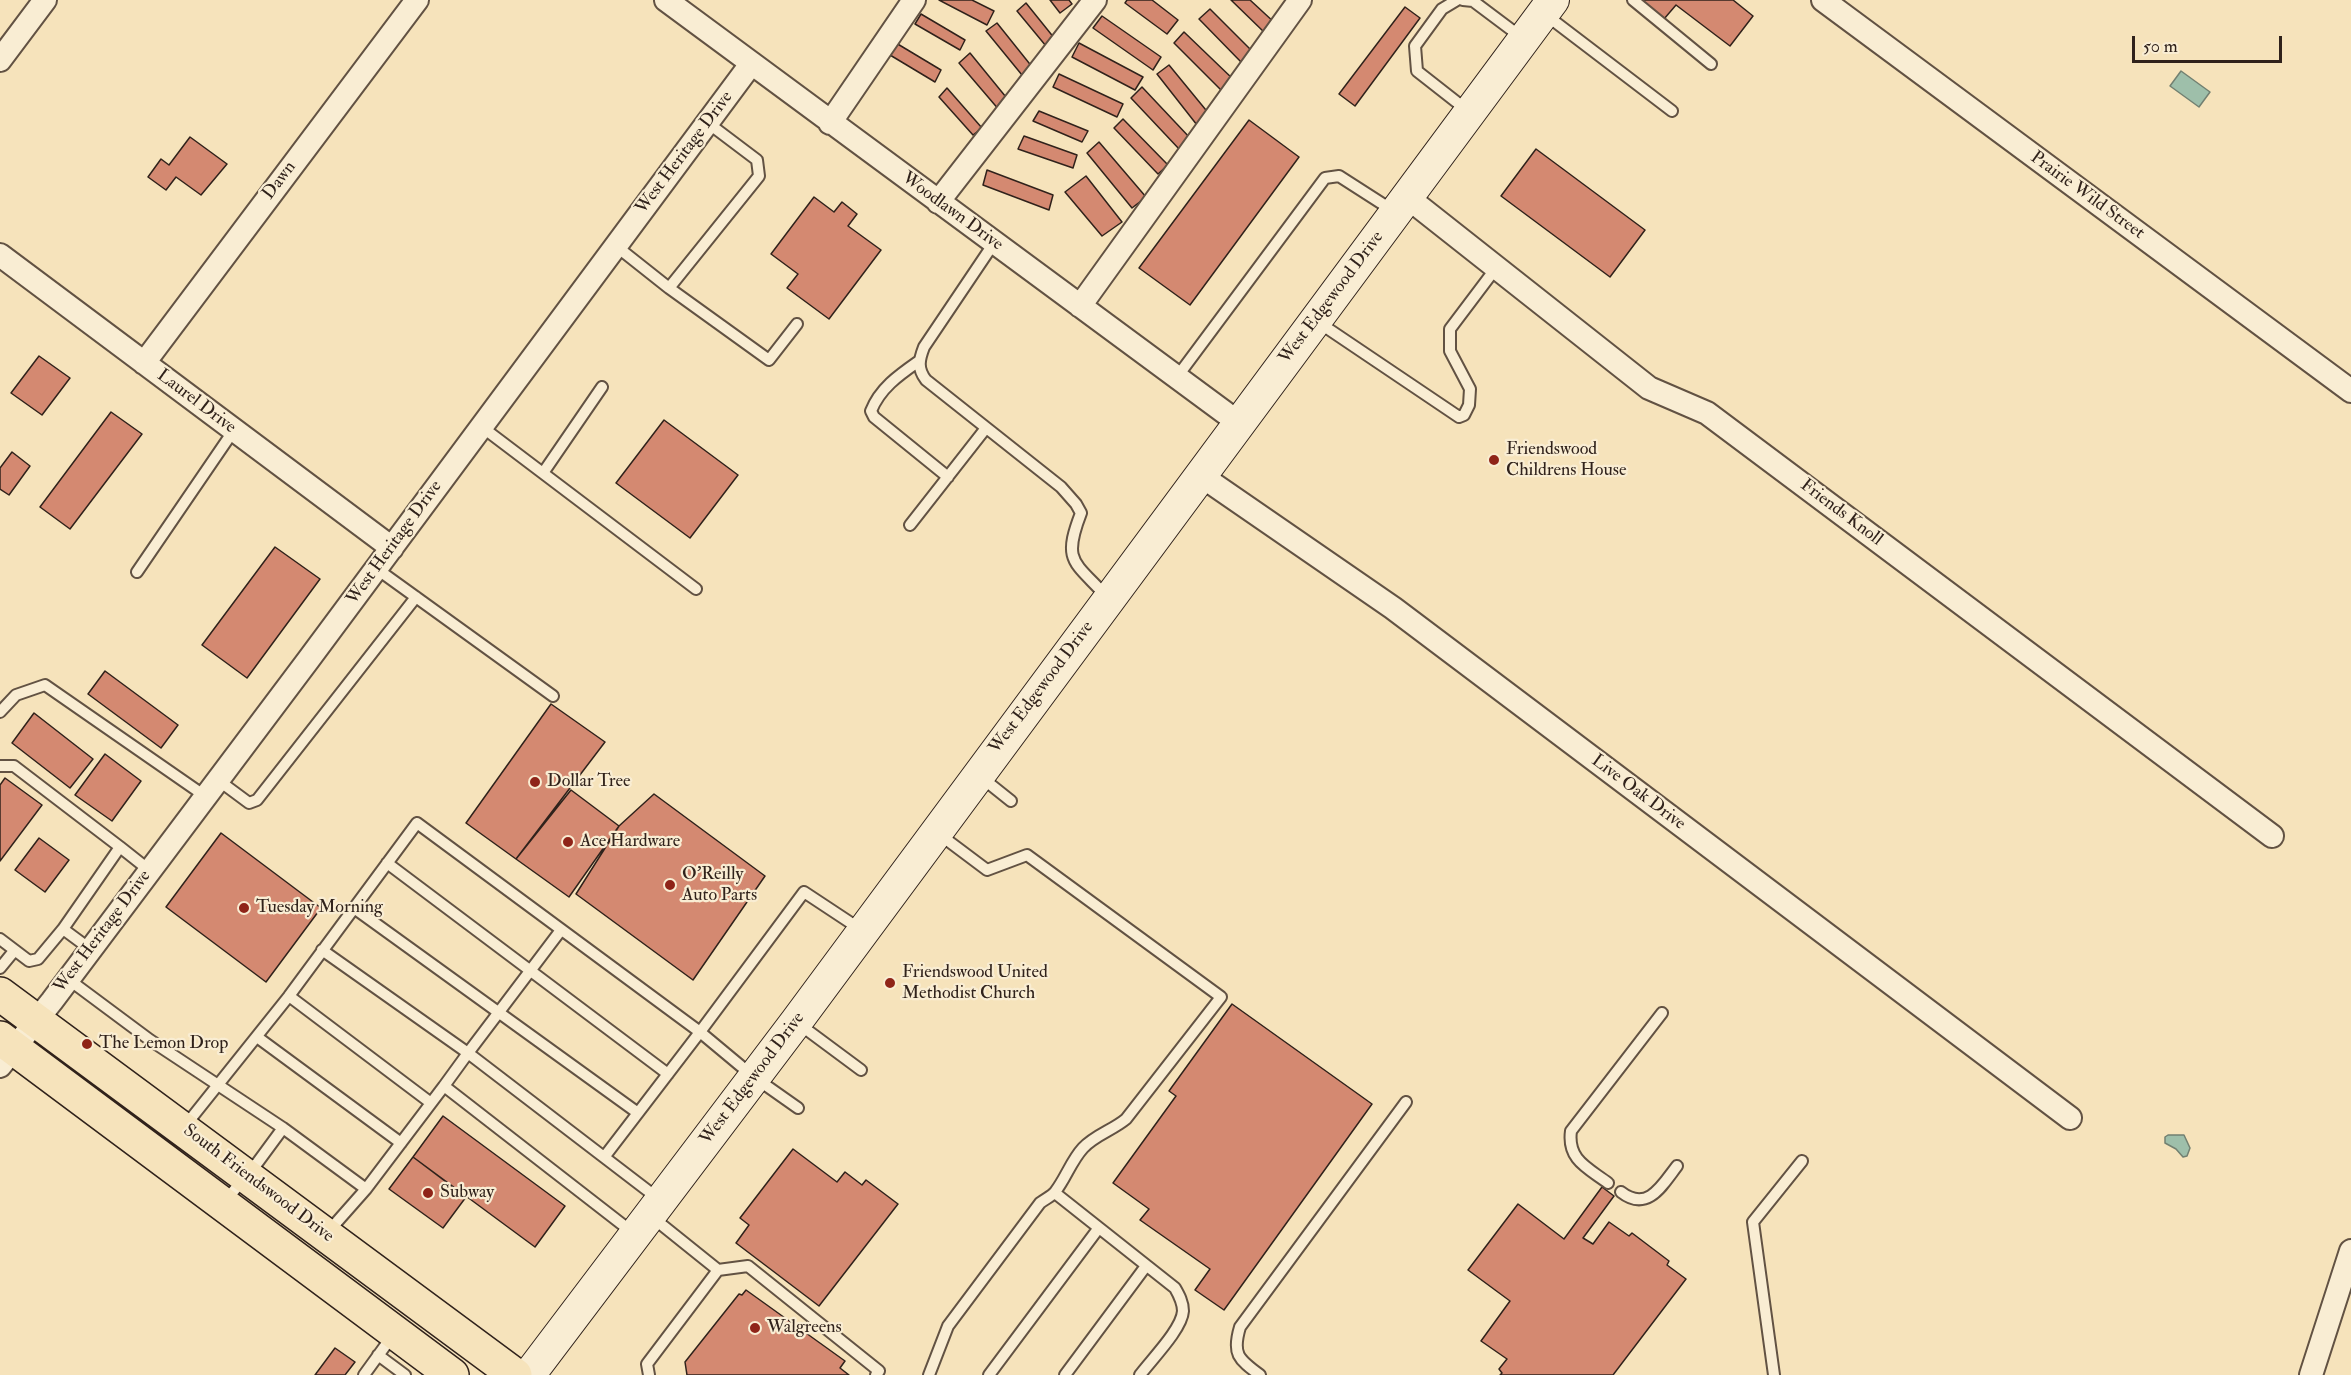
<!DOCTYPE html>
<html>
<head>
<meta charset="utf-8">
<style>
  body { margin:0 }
  #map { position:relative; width:2351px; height:1375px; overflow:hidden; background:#f6e3bb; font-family:"IM FELL Double Pica",serif }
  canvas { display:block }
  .scale { position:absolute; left:2132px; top:36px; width:150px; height:27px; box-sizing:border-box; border:3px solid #30221b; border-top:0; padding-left:8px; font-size:18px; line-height:21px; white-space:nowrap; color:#30221b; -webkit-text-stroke:4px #f9edd3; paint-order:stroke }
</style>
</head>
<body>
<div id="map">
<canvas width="2351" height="1375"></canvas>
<div class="scale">50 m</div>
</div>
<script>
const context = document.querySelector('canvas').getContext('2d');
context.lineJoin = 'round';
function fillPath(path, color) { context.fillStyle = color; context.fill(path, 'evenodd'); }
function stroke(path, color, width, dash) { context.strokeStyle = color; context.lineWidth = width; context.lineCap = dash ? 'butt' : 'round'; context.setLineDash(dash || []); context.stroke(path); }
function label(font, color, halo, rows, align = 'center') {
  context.font = font + ' "IM FELL Double Pica",serif'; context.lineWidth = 4.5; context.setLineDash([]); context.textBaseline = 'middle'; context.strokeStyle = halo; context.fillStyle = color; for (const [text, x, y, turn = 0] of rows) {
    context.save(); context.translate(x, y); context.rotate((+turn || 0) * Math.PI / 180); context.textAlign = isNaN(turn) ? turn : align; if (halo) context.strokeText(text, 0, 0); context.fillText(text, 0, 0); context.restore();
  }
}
const water = new Path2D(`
  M2181,71L2210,92L2199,107L2170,86Z
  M2168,1135H2184L2190,1148L2187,1156L2183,1157L2176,1149L2165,1143V1137Z`);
fillPath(water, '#9ebfaa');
stroke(water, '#728071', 1.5);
const building = new Path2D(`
  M939,0H972L994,11L987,25Z
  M1050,0H1069L1072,4L1060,13Z
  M1127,0H1152L1178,20L1167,34L1125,3Z
  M1231,0H1250L1276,24L1266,34Z
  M1644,0H1733L1753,16L1730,46L1676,5L1664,19L1642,2Z
  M1026,3L1055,39L1046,46L1017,11Z
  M1405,7L1420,18L1355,106L1339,94Z
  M1210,9L1253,52L1242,63L1199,19Z
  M921,14L965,40L960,50L915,24Z
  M1102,16L1161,57L1153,70L1093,28Z
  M997,23L1033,68L1022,75L986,31Z
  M1184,32L1235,81L1223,92L1174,43Z
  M896,43L941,70L935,82L890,55Z
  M1079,43L1143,77L1135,90L1072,57Z
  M970,53L1010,102L1000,111L959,63Z
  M1169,65L1210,115L1197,125L1157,74Z
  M1059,74L1123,104L1117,117L1053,87Z
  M1142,87L1191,139L1180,150L1131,98Z
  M947,88L982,128L973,135L939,97Z
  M1039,111L1088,131L1082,142L1033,121Z
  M1123,119L1168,165L1158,174L1114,128Z
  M1249,120L1299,157L1190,305L1139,268Z
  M1024,136L1077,155L1073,168L1018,149Z
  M190,137L227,164L201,195L176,177L166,190L148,177L161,159L169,165Z
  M1099,142L1146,197L1132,208L1087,153Z
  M1536,149L1645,230L1610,277L1501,196Z
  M987,170L1053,195L1049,210L983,185Z
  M1086,176L1122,222L1102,236L1065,192Z
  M814,197L834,212L842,202L857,214L848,226L881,250L829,319L787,288L798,274L771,254Z
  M39,356L70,378L42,415L11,393Z
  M111,412L142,434L70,529L40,507Z
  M664,420L738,475L690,538L616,483Z
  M12,452L30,466L9,495L0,489V468Z
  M275,547L320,579L247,678L202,645Z
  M105,671L178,725L161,748L88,694Z
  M551,704L605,742L516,859L466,823Z
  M34,713L93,759L70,788L12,743Z
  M105,754L141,781L112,821L75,795Z
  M5,778L42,805L0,861V785Z
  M571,790L619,826L569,897L516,859Z
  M654,794L765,876L693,980L576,894L619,826Z
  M221,833L321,908L266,982L166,907Z
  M39,838L69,860L45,892L15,870Z
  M1232,1004L1372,1104L1224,1310L1195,1290L1210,1269L1140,1220L1149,1209L1113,1183L1176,1096L1169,1091Z
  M443,1116L565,1206L535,1247L413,1157Z
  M793,1149L837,1182L845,1172L862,1185L866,1180L898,1204L819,1306L736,1243L749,1225L740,1218Z
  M413,1157L466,1197L443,1228L389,1189Z
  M1602,1187L1614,1196L1583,1238L1593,1244L1609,1222L1629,1236L1632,1233L1669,1261L1667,1265L1686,1279L1613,1375H1500L1502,1373L1499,1369L1507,1359L1481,1341L1510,1301L1468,1270L1518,1204L1564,1239Z
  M746,1290L845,1361L840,1368L849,1375H687L685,1362L739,1294L742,1295Z
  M335,1348L355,1362L345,1375H315Z`);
fillPath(building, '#d48971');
stroke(building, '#30221b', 1.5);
const lane = new Path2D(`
  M1457,0L1442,9L1415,46L1417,71L1468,111
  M1463,0L1473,1L1521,37
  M1633,0L1711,64
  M1546,15L1672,111
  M994,243L924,347C919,360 917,368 926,380L1061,487L1076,504L1081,513C1062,562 1074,561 1106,596
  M616,246L669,288L759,176L757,160L708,123
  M669,288L769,360L797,324
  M1318,322L1459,417L1464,415L1469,405L1470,389L1450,351V329L1496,268
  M919,361C899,375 880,388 871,411L874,417L948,477
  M1177,377L1325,178L1339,176L1392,210
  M482,427L696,589
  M543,473L602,387
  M910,525L986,428
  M377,569L553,696
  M137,572L234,430
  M0,712L16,695L45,685L205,796
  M0,766H14L120,847L63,929
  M981,777L1011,801
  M218,780L249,803L257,800L416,597
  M120,847L149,870
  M387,863L668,1074
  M354,908L638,1113
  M561,930L468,1053L660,1200
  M0,939L29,961L38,959L63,929L90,949
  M322,950L468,1053L444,1086
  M0,968L14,951
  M68,979L150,1040L283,1128L255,1166L225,1201
  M289,996L431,1103
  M799,1024L861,1070
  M257,1037L401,1143
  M185,1126L289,996L417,823L700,1032L754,1077L798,1108
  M283,1128L366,1189L328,1232
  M605,1156L700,1032L804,892L860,929
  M1608,1183C1588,1168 1567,1160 1571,1131L1662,1013
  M366,1189L444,1086L632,1232
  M1621,1192C1648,1213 1663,1184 1677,1166
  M1055,1193L1175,1288C1179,1295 1183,1302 1183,1311C1182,1329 1151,1360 1140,1375
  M652,1217L718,1270L748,1266L879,1371L876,1375
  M378,1355L405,1375
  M364,1375L393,1335
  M649,1375L647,1364L718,1270
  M929,1375L948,1326L1040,1203C1045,1199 1052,1196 1055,1192C1066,1178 1071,1161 1083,1148C1095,1135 1113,1130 1126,1119L1221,997L1027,855L987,870L939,834
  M989,1375L1098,1229
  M1065,1375L1146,1266
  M1260,1375C1238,1359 1232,1354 1240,1327L1406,1102
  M1774,1375L1753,1222L1802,1161`);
const street = new Path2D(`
  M666,0L1239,423
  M1823,0L2351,391
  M0,60L45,0
  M830,123L914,0
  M1407,197L1649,388L1707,413L2272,836
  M938,202L1095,0
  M0,255L392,548
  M1080,306L1300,0
  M144,363L417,0
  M1200,475L1393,608L2070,1118
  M0,1066L52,1001L309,659L751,64
  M2311,1375L2351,1251`);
const secondary = new Path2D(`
  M529,1375L796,1022L1553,0`);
const primary = new Path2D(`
  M0,994L515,1375
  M0,1038L452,1375`);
stroke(lane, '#625243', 14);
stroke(street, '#625243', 26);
stroke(secondary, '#30221b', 34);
stroke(primary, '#30221b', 36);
stroke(lane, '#f9edd3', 10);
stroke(street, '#f9edd3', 22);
stroke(secondary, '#f9edd3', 32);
stroke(primary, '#f6e3bb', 33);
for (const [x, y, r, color] of [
  [1494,460,6,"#8f2418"],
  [535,782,6,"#8f2418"],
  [568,842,6,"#8f2418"],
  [670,885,6,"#8f2418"],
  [244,908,6,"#8f2418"],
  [890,983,6,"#8f2418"],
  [87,1044,6,"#8f2418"],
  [428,1193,6,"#8f2418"],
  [755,1328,6,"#8f2418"]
]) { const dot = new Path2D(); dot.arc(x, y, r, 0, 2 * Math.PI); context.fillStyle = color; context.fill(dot); stroke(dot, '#f9edd3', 2); }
label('18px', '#30221b', '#f9edd3', [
  ["West Heritage Drive",685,153,-53],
  ["Dawn",280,181,-53],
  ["Prairie Wild Street",2087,196,36],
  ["Woodlawn Drive",952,212,36],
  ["West Edgewood Drive",1332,298,-53],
  ["Laurel Drive",196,402,37],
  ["Friends Knoll",1841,513,37],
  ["West Heritage Drive",395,543,-54],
  ["West Edgewood Drive",1042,688,-53],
  ["Live Oak Drive",1638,793,37],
  ["West Heritage Drive",103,932,-53],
  ["West Edgewood Drive",753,1079,-53],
  ["South Friendswood Drive",258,1184,37]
]);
label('18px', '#30221b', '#f9edd3', [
  ["Friendswood",1506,450],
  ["Childrens House",1506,471],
  ["Dollar Tree",547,782],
  ["Ace Hardware",580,842],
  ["O'Reilly",682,875],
  ["Auto Parts",682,896],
  ["Tuesday Morning",256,908],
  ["Friendswood United",902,973],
  ["Methodist Church",902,994],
  ["The Lemon Drop",99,1044],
  ["Subway",440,1193],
  ["Walgreens",767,1328]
], 'left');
</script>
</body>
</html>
